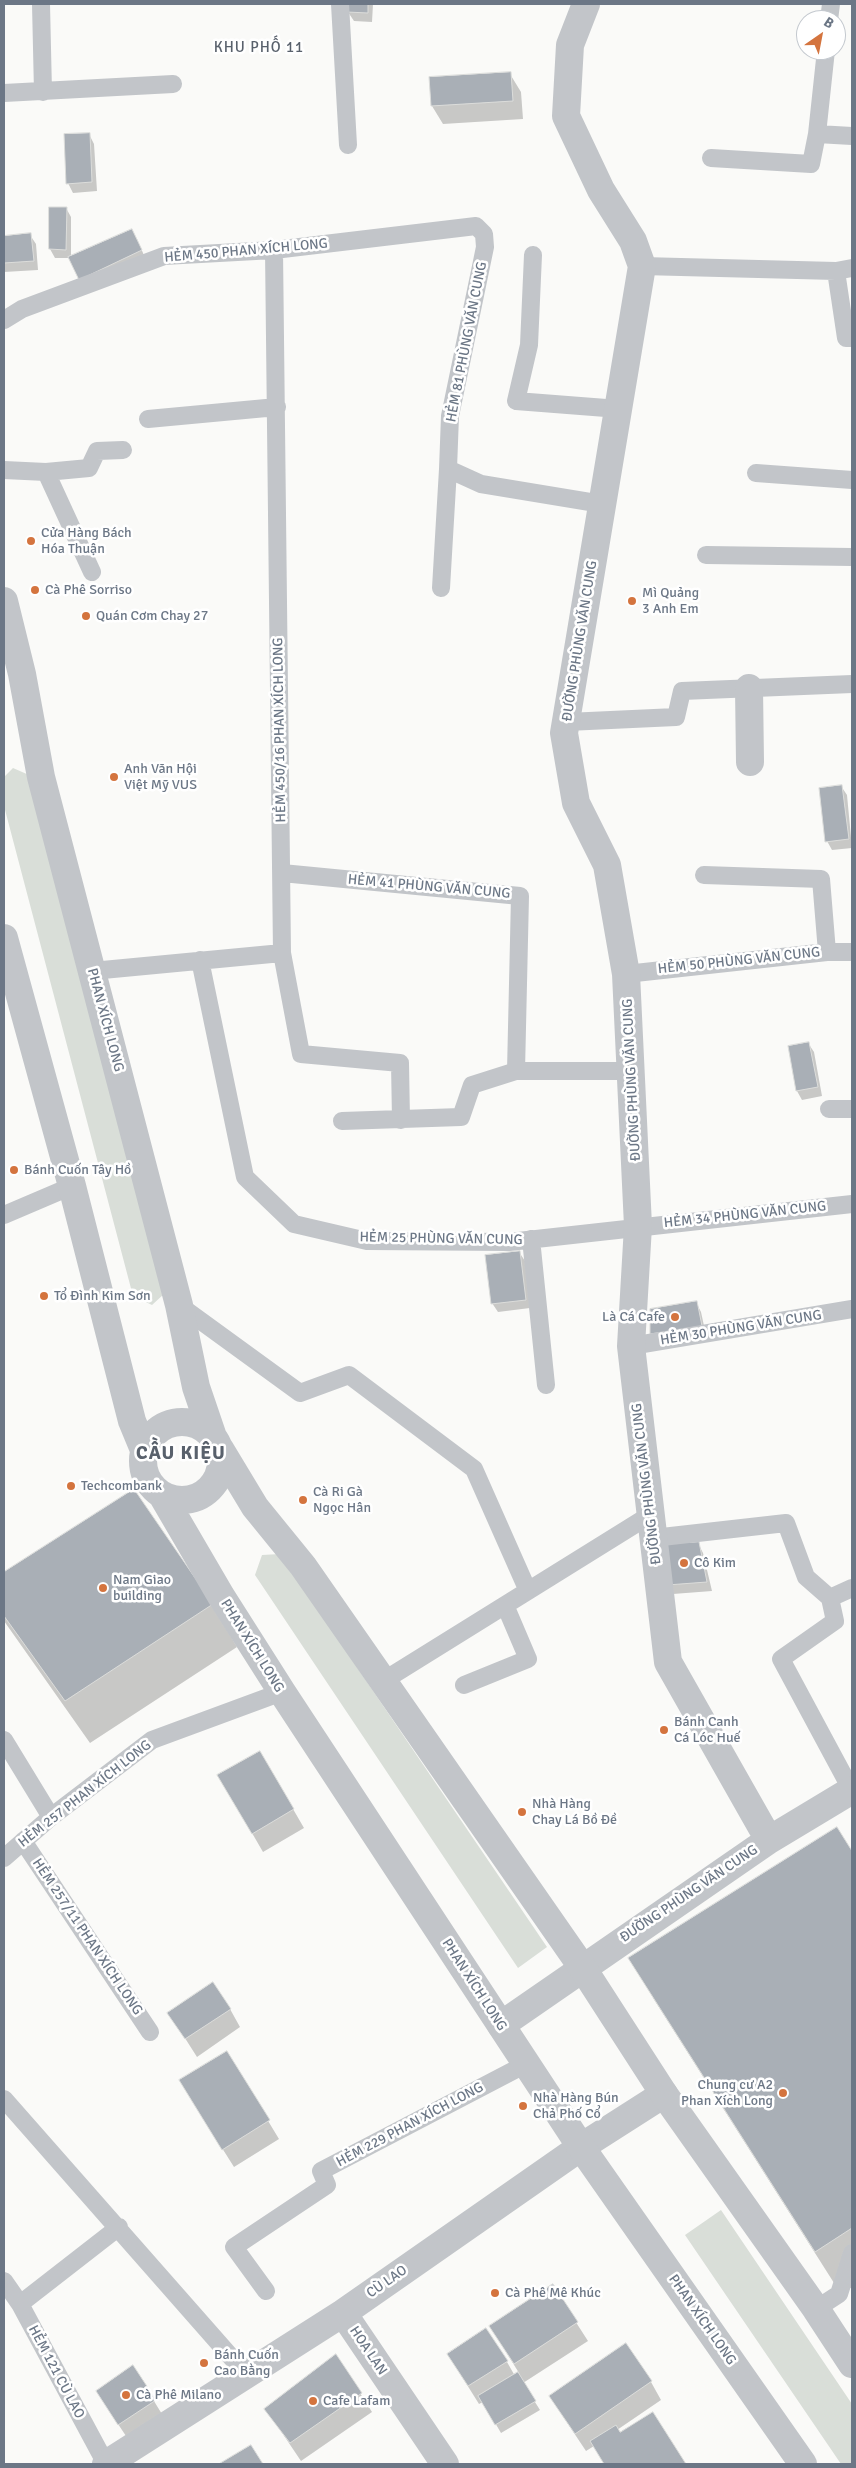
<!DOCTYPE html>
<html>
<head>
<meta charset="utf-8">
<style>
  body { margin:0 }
  #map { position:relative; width:856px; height:2468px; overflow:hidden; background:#fafaf8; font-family:Signika,sans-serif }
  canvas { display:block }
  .frame { position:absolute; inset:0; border:5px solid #6c7786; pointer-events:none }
  .north { position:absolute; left:796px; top:10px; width:50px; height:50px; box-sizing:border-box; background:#fff; border:1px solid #c4c9cf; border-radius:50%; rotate:33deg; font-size:14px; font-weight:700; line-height:20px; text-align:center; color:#6c7786 }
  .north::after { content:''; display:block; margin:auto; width:18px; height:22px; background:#d4743e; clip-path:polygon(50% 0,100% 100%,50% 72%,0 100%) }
</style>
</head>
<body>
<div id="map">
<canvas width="856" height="2468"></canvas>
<div class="frame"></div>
<div class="north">B</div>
</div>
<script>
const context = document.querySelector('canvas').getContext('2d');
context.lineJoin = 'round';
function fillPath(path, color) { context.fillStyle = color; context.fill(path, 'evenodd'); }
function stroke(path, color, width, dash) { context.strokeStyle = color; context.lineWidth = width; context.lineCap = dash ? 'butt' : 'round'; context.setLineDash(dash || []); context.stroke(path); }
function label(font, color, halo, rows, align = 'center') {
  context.font = font + ' Signika,sans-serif'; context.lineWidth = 5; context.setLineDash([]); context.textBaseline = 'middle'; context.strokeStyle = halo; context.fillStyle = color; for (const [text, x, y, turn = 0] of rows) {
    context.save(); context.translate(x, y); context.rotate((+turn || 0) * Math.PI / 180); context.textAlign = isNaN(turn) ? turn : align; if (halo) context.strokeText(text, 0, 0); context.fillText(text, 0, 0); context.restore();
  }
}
fillPath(new Path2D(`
  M13,768L29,775L164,1294L152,1305L133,1296L4,806V777Z
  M280,1554L547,1947L518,1968L255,1575L262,1555Z
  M721,2210L852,2404V2464H841L685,2235Z`), '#d9ded8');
fillPath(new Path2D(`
  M349,4H373L372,22L354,21L348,12Z
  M510,74L521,92L523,119L443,124L432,106L431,78Z
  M89,134L94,144L97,191L73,193L68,183Z
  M66,208L71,217V258L137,239L146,260L85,288L70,258H55L50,249Z
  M30,235L36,244L38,270L4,272V237Z
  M841,786L847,795L852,848L832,850L827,841Z
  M808,1043L814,1052L822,1096L802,1100L797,1091Z
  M519,1252L525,1261L530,1308L498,1312L492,1303Z
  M696,1302L701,1312L706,1335L656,1342Z
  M134,1491L212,1604L237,1647L90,1743L4,1621V1574Z
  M698,1543L703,1553L712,1591L673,1594L668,1585Z
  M260,1752L304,1828L263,1852L219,1776Z
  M836,1829L852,1853V2287L841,2294L655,2001L630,1958Z
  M230,2009L240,2027L197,2057L169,2013Z
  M227,2053L279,2139L234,2167L191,2099Z
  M552,2285L588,2341L523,2383L540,2410L501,2433L483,2402L479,2404L459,2372L507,2362L515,2376L519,2373L490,2326Z
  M336,2355L372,2412L301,2461L266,2409Z
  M133,2367L165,2419L130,2442L108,2409Z
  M651,2382L661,2400L617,2430L620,2434L652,2414L685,2464H605L594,2446L586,2451L550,2397Z`), '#0003');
const building = new Path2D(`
  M347,4H368V13L347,12Z
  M511,72L513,101L431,106L429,77Z
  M90,133L92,182L66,184L64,134Z
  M49,207H67L66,250L49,249Z
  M132,229L142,250L79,280L68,257Z
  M31,233L34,261L4,263V236Z
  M842,785L849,839L825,842L819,788Z
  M809,1042L818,1087L796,1091L788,1046Z
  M520,1251L526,1300L491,1304L485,1255Z
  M697,1301L702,1326L650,1334V1309Z
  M134,1489L213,1604L65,1701L4,1616V1572Z
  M699,1542L707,1582L667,1585L662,1544Z
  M260,1751L294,1809L252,1834L217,1775Z
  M837,1827L852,1851V2228L815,2252L628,1958Z
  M213,1982L231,2009L185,2039L167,2013Z
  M227,2051L270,2120L222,2150L179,2080Z
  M553,2284L578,2322L514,2364L489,2326Z
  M486,2328L508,2361L468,2386L447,2354Z
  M626,2343L652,2381L575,2434L549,2396Z
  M336,2354L362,2393L290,2443L264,2409Z
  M133,2365L156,2400L118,2425L96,2391Z
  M518,2372L536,2401L495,2425L478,2396Z
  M653,2412L686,2464H604L590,2441L616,2425L620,2432Z
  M251,2445L263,2464H219Z`);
fillPath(building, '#a9afb6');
stroke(building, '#dbdcda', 1);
stroke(new Path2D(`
  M41,4L43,92
  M340,4L348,145
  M829,20L831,4
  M4,93L173,84
  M817,134L852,136
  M711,158L811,164L817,134L826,50
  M274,250L282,953L301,1054L400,1063L401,1120
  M533,255L529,345L516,401L619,409
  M642,266L836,271
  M852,268L836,271L846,338H852
  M4,320L22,309L164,256L274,250L476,226L484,234L485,247L450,416L448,469L481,484L602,504
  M148,419L277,407
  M4,470L46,472L89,468L97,451L123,450
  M46,472L92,572
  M756,473L852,480
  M706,555L852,557
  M441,588L448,469
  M567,722L676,717L682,691L852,684
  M282,873L520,896L516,1071
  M704,875L821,879L827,952
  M200,960L245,1177L294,1224L367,1241L509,1242L852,1204
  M92,971L282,953
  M626,974L827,952H852
  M829,1109H852
  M342,1121L461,1117L472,1085L516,1071H632
  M4,1215L72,1186
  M531,1239L546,1385
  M179,1305L300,1393L349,1375L474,1469L528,1591
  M631,1346L852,1309
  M653,1538L786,1523L806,1577L830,1598L852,1588
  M830,1598L835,1621L781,1659L852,1791
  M383,1681L650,1515
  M464,1685L528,1659L505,1605
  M4,1740L51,1817
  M23,1841L150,2032
  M4,1858L51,1817L152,1740L282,1692
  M4,2099L246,2374
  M4,2281L20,2304L106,2464
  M266,2291L234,2247L327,2185L321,2171L526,2064
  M20,2304L119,2227
  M816,2309L839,2294L852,2253`), '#c2c5c9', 18);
stroke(new Path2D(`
  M749,688L750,762
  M769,1840L852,1790
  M501,2025L769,1840L668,1662L631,1346L638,1226L626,974L607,865L576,803L564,733L642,266L633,241L601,190L566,116L570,45L586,4
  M343,2313L445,2464
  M106,2464L343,2313L581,2147L664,2094`), '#c2c5c9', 28);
stroke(new Path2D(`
  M4,601L22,674L41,777L179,1305L196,1387L213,1437
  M4,938L72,1186L132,1421L144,1450
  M143 1461a39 39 0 1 1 78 0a39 39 0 1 1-78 0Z
  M220,1449L255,1507L303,1566L582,1967L664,2094L816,2309L852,2364
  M162,1495L221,1596L282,1692L581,2147L803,2464`), '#c2c5c9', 28);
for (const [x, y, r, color] of [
  [31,541,5,"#d4743e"],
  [35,590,5,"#d4743e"],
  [632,601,5,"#d4743e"],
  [86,616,5,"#d4743e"],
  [114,777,5,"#d4743e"],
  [14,1170,5,"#d4743e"],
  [44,1296,5,"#d4743e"],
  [675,1317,5,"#d4743e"],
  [71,1486,5,"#d4743e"],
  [303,1500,5,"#d4743e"],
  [684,1563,5,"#d4743e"],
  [103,1588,5,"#d4743e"],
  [664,1730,5,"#d4743e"],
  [522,1812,5,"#d4743e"],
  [783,2093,5,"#d4743e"],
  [523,2106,5,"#d4743e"],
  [495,2293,5,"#d4743e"],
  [204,2363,5,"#d4743e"],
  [126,2395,5,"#d4743e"],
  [313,2401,5,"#d4743e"]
]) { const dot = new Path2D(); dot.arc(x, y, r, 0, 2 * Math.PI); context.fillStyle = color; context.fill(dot); stroke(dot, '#fff', 2); }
label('14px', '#6c7786', '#fff', [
  ["HẺM 450 PHAN XÍCH LONG",246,251,-5],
  ["HẺM 81 PHÙNG VĂN CUNG",467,342,-79],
  ["ĐƯỜNG PHÙNG VĂN CUNG",580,641,-81],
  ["HẺM 450/16 PHAN XÍCH LONG",280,730,-91],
  ["HẺM 41 PHÙNG VĂN CUNG",429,887,5],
  ["HẺM 50 PHÙNG VĂN CUNG",739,961,-6],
  ["PHAN XÍCH LONG",105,1020,75],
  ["ĐƯỜNG PHÙNG VĂN CUNG",632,1080,-93],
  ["HẺM 34 PHÙNG VĂN CUNG",745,1215,-6],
  ["HẺM 25 PHÙNG VĂN CUNG",441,1239,1],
  ["HẺM 30 PHÙNG VĂN CUNG",741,1328,-9],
  ["ĐƯỜNG PHÙNG VĂN CUNG",647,1484,-97],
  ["PHAN XÍCH LONG",252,1646,58],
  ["HẺM 257 PHAN XÍCH LONG",85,1794,-38],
  ["ĐƯỜNG PHÙNG VĂN CUNG",689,1894,-34],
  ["HẺM 257/11 PHAN XÍCH LONG",87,1937,56],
  ["PHAN XÍCH LONG",474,1985,57],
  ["HẺM 229 PHAN XÍCH LONG",410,2125,-28],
  ["CÙ LAO",387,2282,-35],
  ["PHAN XÍCH LONG",702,2320,55],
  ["HOA LAN",368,2351,56],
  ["HẺM 121 CÙ LAO",56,2372,62]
]);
label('14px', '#6c7786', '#fff', [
  ["Cửa Hàng Bách",41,533],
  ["Hóa Thuận",41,549],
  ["Cà Phê Sorriso",45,590],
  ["Mì Quảng",642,593],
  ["3 Anh Em",642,609],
  ["Quán Cơm Chay 27",96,616],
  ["Anh Văn Hội",124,769],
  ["Việt Mỹ VUS",124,785],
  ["Bánh Cuốn Tây Hồ",24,1170],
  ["Tổ Đình Kim Sơn",54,1296],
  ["Là Cá Cafe",665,1317,"right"],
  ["Techcombank",81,1486],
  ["Cà Ri Gà",313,1492],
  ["Ngọc Hân",313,1508],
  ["Cô Kim",694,1563],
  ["Nam Giao",113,1580],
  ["building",113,1596],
  ["Bánh Canh",674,1722],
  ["Cá Lóc Huế",674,1738],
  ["Nhà Hàng",532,1804],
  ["Chay Lá Bồ Đề",532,1820],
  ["Chung cư A2",773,2085,"right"],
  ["Phan Xích Long",773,2101,"right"],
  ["Nhà Hàng Bún",533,2098],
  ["Chả Phố Cổ",533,2114],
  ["Cà Phê Mê Khúc",505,2293],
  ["Bánh Cuốn",214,2355],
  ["Cao Bằng",214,2371],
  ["Cà Phê Milano",136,2395],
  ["Cafe Lafam",323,2401]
], 'left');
context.letterSpacing = '1px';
label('15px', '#59616c', '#fff', [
  ["KHU PHỐ 11",259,48]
]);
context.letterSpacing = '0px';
context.letterSpacing = '1px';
label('bold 19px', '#59616c', '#fff', [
  ["CẦU KIỆU",181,1454]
]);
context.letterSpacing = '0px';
</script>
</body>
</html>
